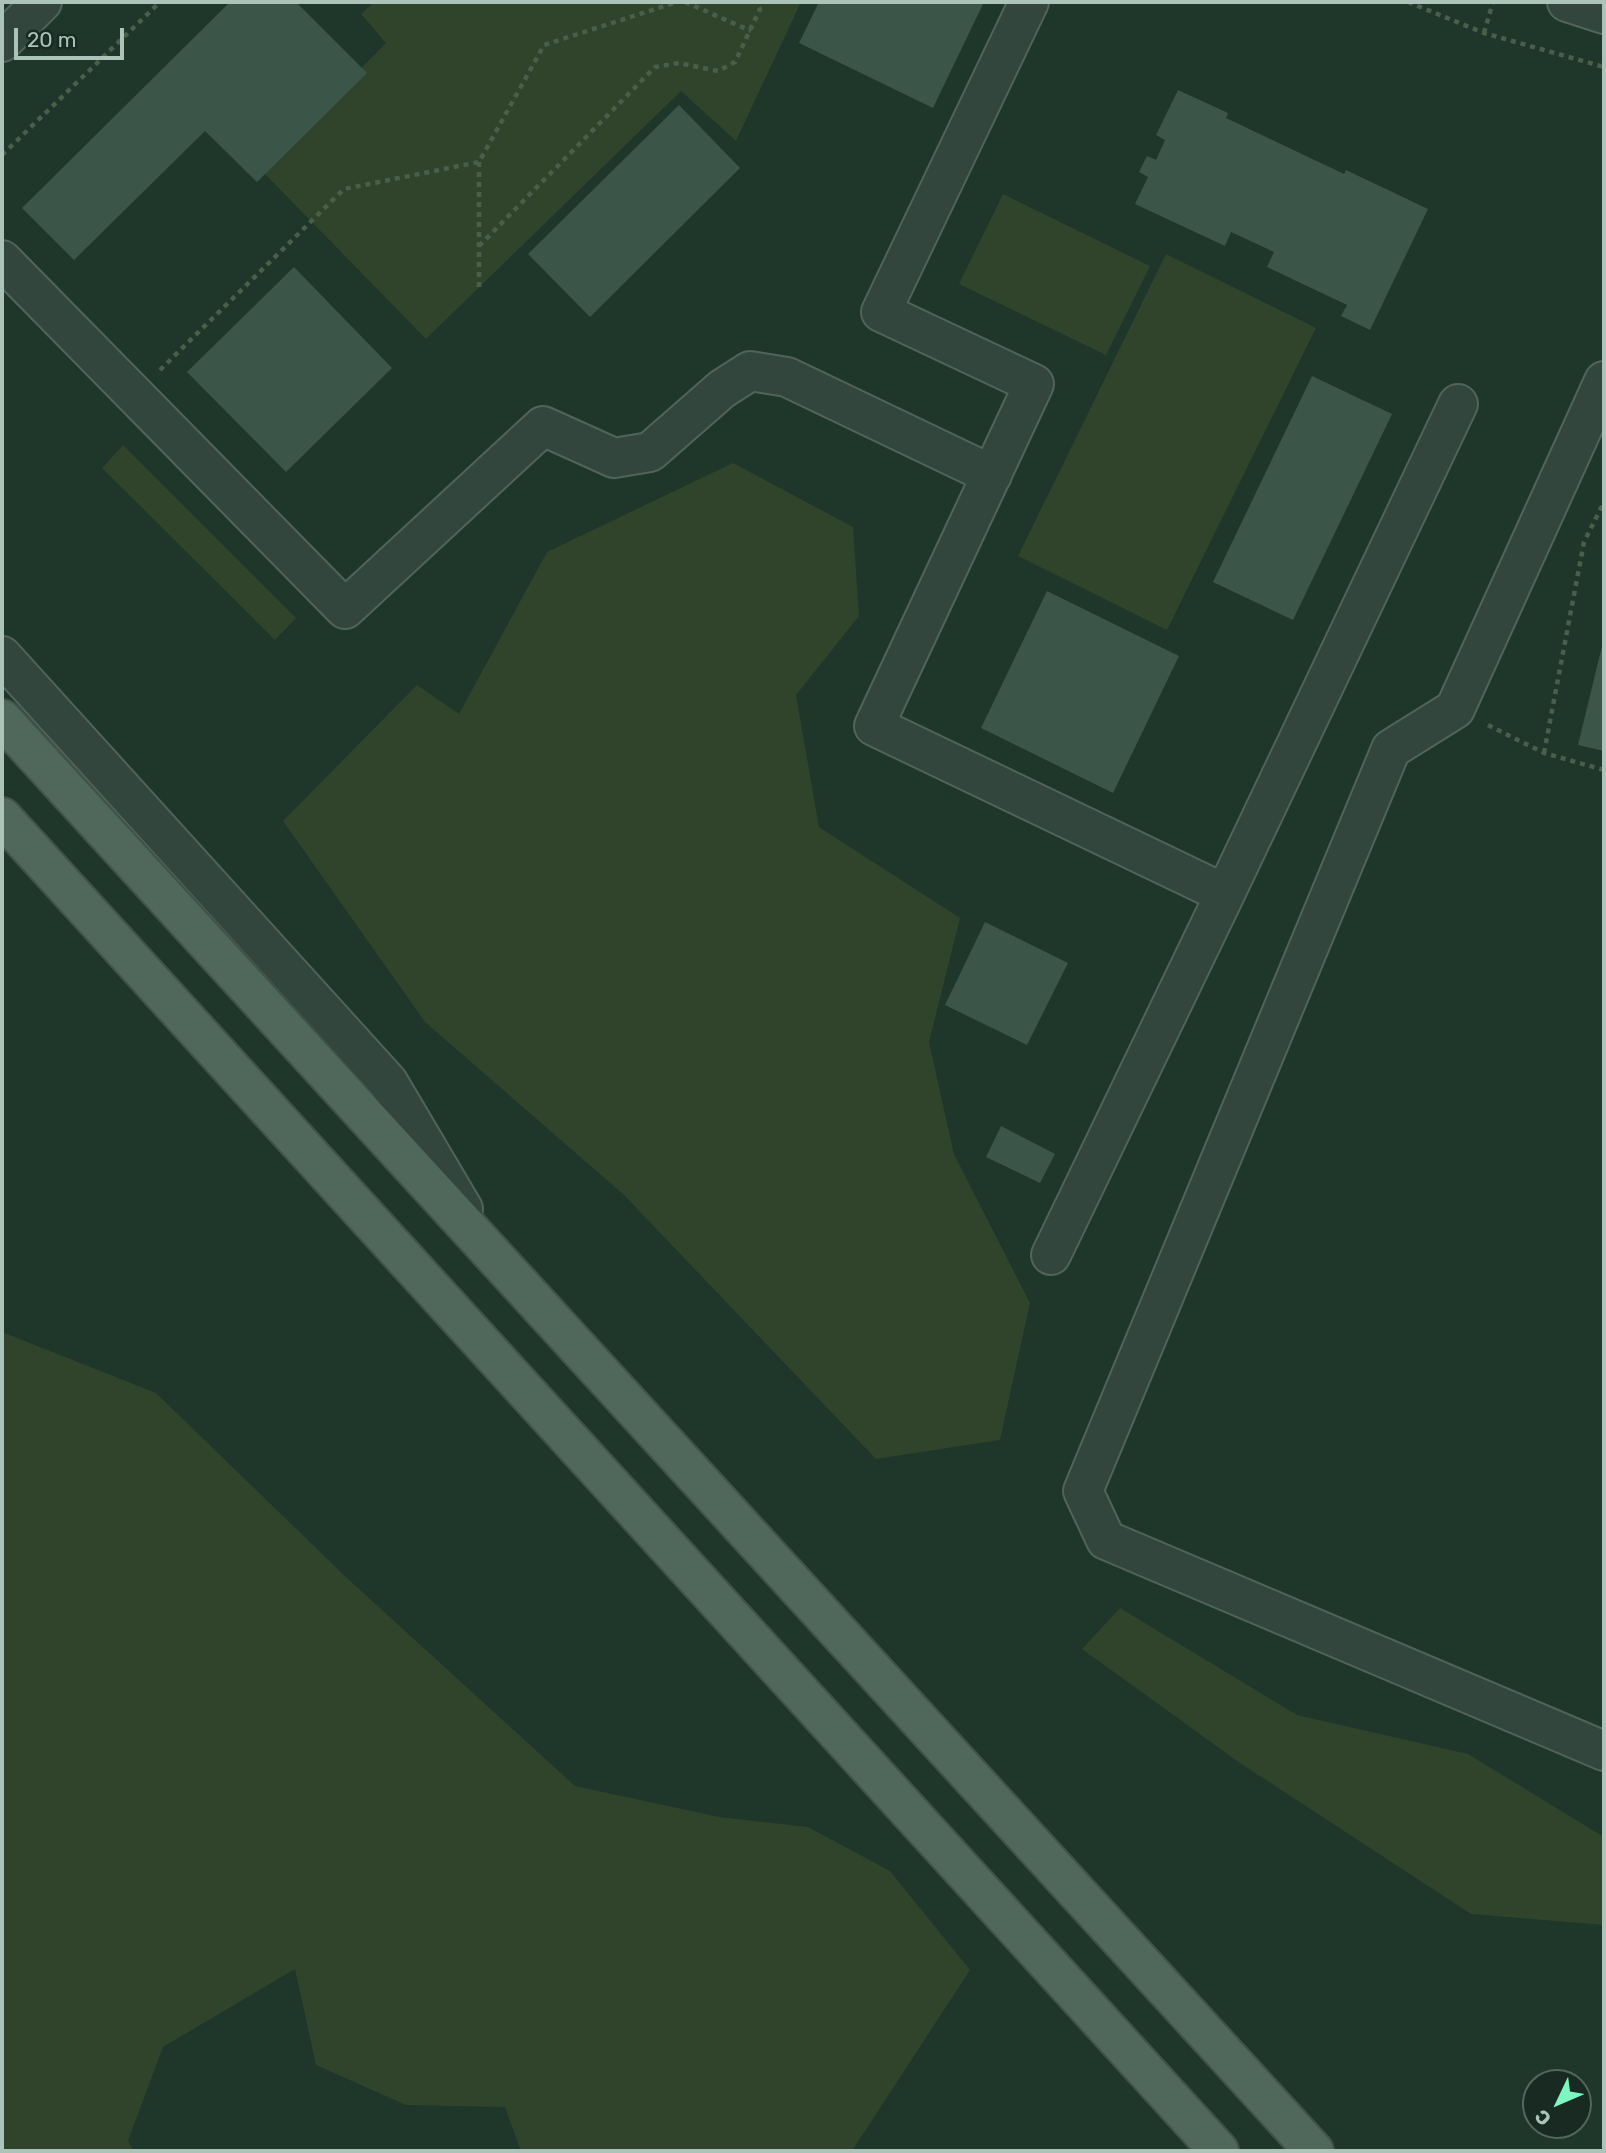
<!DOCTYPE html>
<html>
<head>
<meta charset="utf-8">
<style>
  body { margin:0 }
  #map { position:relative; width:1606px; height:2153px; overflow:hidden; background:#1f362b; font-family:Rubik,sans-serif }
  canvas { display:block }
  .frame { position:absolute; inset:0; border:4px solid #acc3b9; pointer-events:none }
  .north { position:absolute; left:1522px; top:2069px; width:70px; height:70px; box-sizing:border-box; background:#182a22; border:2px solid #53675e; border-radius:50%; rotate:226deg; font-size:19px; font-weight:700; line-height:28px; text-align:center; color:#acc3b9 }
  .north::after { content:''; display:block; margin:auto; width:24px; height:32px; background:#7df7c1; clip-path:polygon(50% 0,100% 100%,50% 72%,0 100%) }
  .scale { position:absolute; left:14px; top:28px; width:110px; height:32px; box-sizing:border-box; border:4px solid #acc3b9; border-top:0; padding-left:9px; font-size:21px; line-height:24px; white-space:nowrap; color:#acc3b9; -webkit-text-stroke:5px #182a22; paint-order:stroke }
</style>
</head>
<body>
<div id="map">
<canvas width="1606" height="2153"></canvas>
<div class="frame"></div>
<div class="north">С</div>
<div class="scale">20 m</div>
</div>
<script>
const context = document.querySelector('canvas').getContext('2d');
context.lineJoin = 'round';
function fillPath(path, color) { context.fillStyle = color; context.fill(path, 'evenodd'); }
function stroke(path, color, width, dash) { context.strokeStyle = color; context.lineWidth = width; context.lineCap = dash ? 'butt' : 'round'; context.setLineDash(dash || []); context.stroke(path); }
fillPath(new Path2D(`
  M374,2H801L736,141L681,91L426,339L261,170L386,43L361,14Z
  M1003,194L1150,266L1106,355L959,284Z
  M1166,254L1316,328L1167,630L1018,556Z
  M123,445L296,618L275,640L102,468Z
  M733,463L853,527L859,616L796,695L819,827L960,918L929,1042L954,1154L1030,1303L1000,1440L876,1459L624,1195L425,1022L283,821L417,685L459,714L547,552Z
  M2,1332L156,1393L347,1578L575,1786L719,1817L808,1827L890,1871L970,1970L852,2151H521L505,2107L406,2105L316,2065L295,1969L163,2047L128,2141L134,2151H2Z
  M1120,1608L1297,1715L1468,1754L1604,1837V1925L1471,1914L1240,1763L1082,1649Z`), '#30442b');
fillPath(new Path2D(`
  M230,2H296L367,73L257,182L205,131L74,260L22,208Z
  M819,2H984L933,108L799,43Z
  M1178,90L1228,113L1226,118L1344,174L1346,170L1428,209L1370,330L1341,316L1347,305L1267,267L1274,252L1231,232L1225,246L1135,204L1148,177L1139,172L1147,156L1156,160L1165,140L1156,135Z
  M679,105L740,168L590,317L528,254Z
  M294,267L392,368L286,472L187,372Z
  M1312,376L1392,414L1293,620L1213,582Z
  M1047,591L1179,656L1113,793L981,728Z
  M1603,642H1604V751L1578,745Z
  M985,922L1068,963L1027,1045L945,1005Z
  M1001,1126L1055,1154L1040,1183L986,1157Z`), '#3b5649');
const minor = new Path2D(`
  M1029,2L881,312L1034,384L874,726L1225,894
  M1567,2L1604,14
  M2,42L42,2
  M2,260L345,609L543,426L614,458L650,452L722,389L750,371L787,377L992,475
  M1604,381L1455,709L1391,749L1083,1491L1106,1540L1604,1751
  M2,656L388,1082L463,1209
  M1051,1255L1225,894L1458,404`);
const major = new Path2D(`
  M2,719L1314,2151
  M2,817L1219,2151`);
stroke(minor, '#50645b', 42);
stroke(major, '#3f5349', 42);
stroke(new Path2D(`
  M685,2L751,31
  M1408,2L1484,33L1604,67
  M1484,33L1493,2
  M2,155L160,2
  M479,162V292
  M479,246L655,67L679,63L718,71L735,62L760,9L756,2
  M160,370L344,189L479,162L544,45L677,2
  M1488,725L1544,753L1604,770
  M1544,753L1584,542L1604,502`), '#495f4c', 4.5, [5, 5]);
stroke(minor, '#32463d', 38);
stroke(major, '#50675c', 38);
</script>
</body>
</html>
